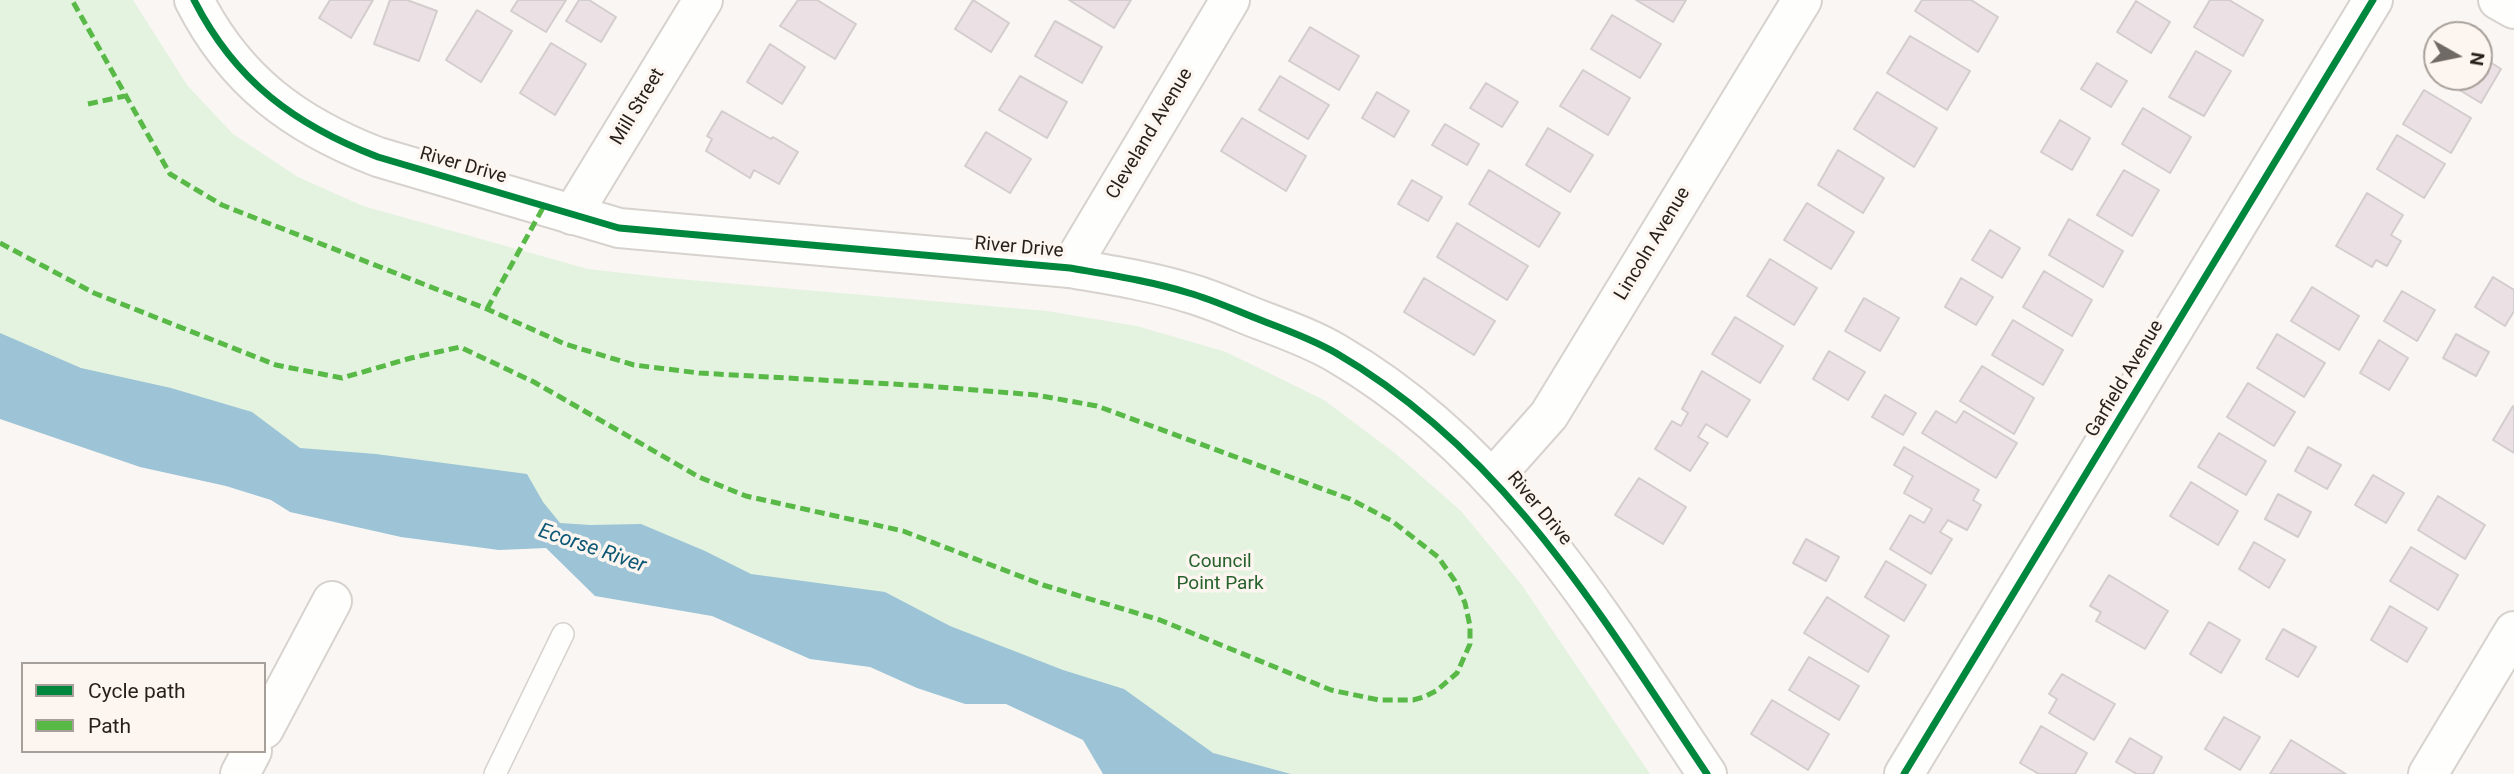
<!DOCTYPE html>
<html>
<head>
<meta charset="utf-8">
<style>
  body { margin:0 }
  #map { position:relative; width:2514px; height:774px; overflow:hidden; background:#faf6f3; font-family:Roboto,sans-serif }
  canvas { display:block }
  .legend { position:absolute; left:21px; top:662px; width:245px; height:91px; box-sizing:border-box; background:#fdf6f0; border:2px solid #a7a09a; margin:0; padding:9px 12px; list-style:none; font-size:21px; color:#261f1a }
  .legend li { display:flex; align-items:center; gap:14px; height:35px }
  .legend b { width:35px; border:2px solid #a7a09a }
  .north { position:absolute; left:2423px; top:21px; width:70px; height:70px; box-sizing:border-box; background:#fdf6f0; border:2px solid #a7a09a; border-radius:50%; rotate:99deg; font-size:19px; font-weight:700; line-height:28px; text-align:center; color:#261f1a }
  .north::after { content:''; display:block; margin:auto; width:24px; height:32px; background:#706a66; clip-path:polygon(50% 0,100% 100%,50% 72%,0 100%) }
</style>
</head>
<body>
<div id="map">
<canvas width="2514" height="774"></canvas>
<ul class="legend">
<li><b style="height:9px;background:#00873e"></b>Cycle path</li>
<li><b style="height:9px;background:#58b947"></b>Path</li>
</ul>
<div class="north">N</div>
</div>
<script>
const context = document.querySelector('canvas').getContext('2d');
context.lineJoin = 'round';
function fillPath(path, color) { context.fillStyle = color; context.fill(path, 'evenodd'); }
function stroke(path, color, width, dash) { context.strokeStyle = color; context.lineWidth = width; context.lineCap = dash ? 'butt' : 'round'; context.setLineDash(dash || []); context.stroke(path); }
function label(font, color, halo, rows, align = 'center') {
  context.font = font + ' Roboto,sans-serif'; context.lineWidth = 7; context.setLineDash([]); context.textBaseline = 'middle'; context.strokeStyle = halo; context.fillStyle = color; for (const [text, x, y, turn = 0] of rows) {
    context.save(); context.translate(x, y); context.rotate((+turn || 0) * Math.PI / 180); context.textAlign = isNaN(turn) ? turn : align; if (halo) context.strokeText(text, 0, 0); context.fillText(text, 0, 0); context.restore();
  }
}
fillPath(new Path2D(`
  M0,0H133L187,85L233,134L298,177L363,206L588,269L667,278L1047,311L1137,326L1226,352L1324,400L1396,454L1461,511L1521,584L1650,774H1172L1052,711L0,359Z`), '#e3f3e0');
fillPath(new Path2D(`
  M0,333L81,368L171,388L252,412L300,448L376,454L527,474L543,502L560,523L590,525L641,524L705,551L751,574L885,592L950,626L1063,670L1124,689L1213,753L1291,774H1103L1083,740L1006,704H965L917,688L870,667L810,659L712,616L595,596L546,548L499,550L401,537L290,512L271,500L226,486L140,467L0,419Z`), '#9cc3d6');
const building = new Path2D(`
  M330,0H373L351,38L319,18Z
  M390,0H407L437,11L419,61L374,44Z
  M518,0H566L546,32L511,11Z
  M579,0H589L616,17L601,42L566,21Z
  M798,0H817L856,24L835,59L780,26Z
  M973,0L1009,23L991,52L955,29Z
  M1069,0H1131L1114,28Z
  M1636,0H1686L1673,22Z
  M1922,0H1971L1998,17L1978,52L1915,11Z
  M2210,0H2229L2263,20L2243,56L2194,27Z
  M2136,1L2170,22L2151,53L2117,32Z
  M477,10L512,31L481,82L446,60Z
  M1612,15L1661,44L1640,78L1591,49Z
  M1055,21L1102,47L1082,83L1035,56Z
  M1310,27L1359,56L1339,90L1289,61Z
  M1910,36L1970,71L1947,110L1887,73Z
  M551,43L586,64L555,115L520,93Z
  M770,44L805,67L782,104L747,82Z
  M2196,51L2231,71L2204,116L2169,97Z
  M2479,55L2501,69L2481,103L2438,77H2479Z
  M2097,63L2127,81L2111,107L2081,89Z
  M1583,70L1630,98L1608,135L1560,106Z
  M1020,76L1067,102L1047,138L999,110Z
  M1280,76L1329,105L1308,139L1259,110Z
  M1486,83L1518,102L1502,127L1470,108Z
  M2424,90L2471,118L2451,153L2403,124Z
  M1377,92L1409,111L1394,137L1362,118Z
  M1877,92L1937,128L1914,167L1854,129Z
  M2143,108L2191,137L2170,173L2122,144Z
  M722,111L771,139L773,137L798,152L779,184L754,170L750,178L706,151L712,139L707,136Z
  M1242,118L1306,156L1286,191L1221,151Z
  M2060,120L2090,138L2072,170L2041,152Z
  M1445,124L1479,144L1467,165L1432,145Z
  M1548,128L1593,155L1570,192L1526,165Z
  M986,132L1031,159L1010,193L965,166Z
  M2397,135L2445,164L2424,198L2377,169Z
  M1838,150L1884,178L1863,213L1818,185Z
  M1489,170L1560,213L1539,247L1469,204Z
  M2124,170L2159,190L2132,236L2097,215Z
  M1412,180L1442,197L1428,221L1398,204Z
  M2367,193L2403,215L2391,235L2401,241L2387,266L2376,260L2372,267L2336,246Z
  M1807,203L1854,232L1831,269L1784,240Z
  M2069,219L2123,251L2103,287L2049,255Z
  M1457,223L1528,266L1507,300L1437,257Z
  M1990,230L2020,248L2002,278L1972,260Z
  M1770,259L1817,288L1794,325L1747,296Z
  M2044,271L2092,300L2072,336L2023,307Z
  M2493,277L2514,290V311L2505,326L2475,307Z
  M1424,278L1495,321L1474,355L1404,312Z
  M1961,278L1993,297L1976,325L1945,307Z
  M2312,287L2359,316L2339,350L2291,321Z
  M2402,291L2435,310L2417,341L2384,321Z
  M1864,298L1899,318L1880,351L1845,331Z
  M1735,317L1783,346L1760,383L1712,354Z
  M2013,320L2063,350L2043,385L1992,355Z
  M2277,334L2325,363L2304,397L2257,368Z
  M2456,334L2489,352L2476,376L2443,358Z
  M2379,340L2408,358L2389,390L2360,373Z
  M1829,351L1865,372L1848,400L1813,379Z
  M1982,366L2034,398L2014,434L1960,401Z
  M1702,371L1750,400L1727,437L1706,424L1698,437L1708,443L1690,471L1655,449L1672,421L1681,426L1688,413L1682,409Z
  M2248,383L2295,412L2274,446L2227,417Z
  M1885,395L1916,413L1903,435L1872,417Z
  M2513,406L2514,407V453L2493,440Z
  M1936,411L1956,423L1964,411L2017,443L1996,478L1922,433Z
  M2219,433L2266,461L2246,495L2198,467Z
  M1904,447L1979,490L1973,500L1981,505L1967,530L1948,520L1940,532L1952,539L1931,574L1890,549L1910,515L1924,523L1932,509L1904,493L1913,476L1894,465Z
  M2308,447L2341,465L2327,489L2295,471Z
  M2373,475L2404,493L2386,523L2355,505Z
  M1639,478L1686,507L1663,544L1615,515Z
  M2191,482L2238,511L2218,545L2170,516Z
  M2278,494L2311,512L2298,537L2265,519Z
  M2438,496L2485,525L2465,559L2418,530Z
  M1806,539L1839,557L1826,581L1793,563Z
  M2254,542L2285,560L2269,588L2239,569Z
  M2411,547L2458,575L2438,610L2390,581Z
  M1886,561L1926,585L1904,621L1865,597Z
  M2109,575L2168,611L2145,649L2096,621L2101,612L2090,606Z
  M1827,597L1889,636L1868,672L1804,633Z
  M2390,606L2427,628L2407,662L2371,640Z
  M2209,622L2240,640L2221,673L2190,654Z
  M2283,629L2316,647L2298,677L2266,659Z
  M1809,657L1859,686L1839,720L1789,690Z
  M2062,674L2115,704L2094,740L2049,713L2057,699L2049,694Z
  M1772,700L1829,734L1808,770L1751,734Z
  M2224,717L2260,737L2240,770L2205,749Z
  M2041,726L2087,753L2075,774H2039L2020,763Z
  M2130,738L2162,757L2153,774H2137L2116,762Z
  M2291,740L2346,774H2270Z`);
fillPath(building, '#ebe0e3');
stroke(building, '#d4cdce', 2);
const service = new Path2D(`
  M495,774L563,634`);
const minor = new Path2D(`
  M2498,0L2514,9
  M572,215L703,0
  M1070,268L1230,0
  M1493,478L1549,415L1802,0
  M264,729L332,601
  M240,774L252,751
  M1904,774L2373,0
  M2428,774L2514,631`);
const tertiary = new Path2D(`
  M194,0C235,81 295,125 378,157L619,228L1070,268C1110,275 1150,281 1189,293C1214,300 1239,312 1263,321C1287,330 1314,340 1336,353C1506,452 1601,616 1707,774`);
stroke(service, '#d7d2cd', 24);
stroke(minor, '#d7d2cd', 42);
stroke(tertiary, '#d7d2cd', 42);
stroke(service, '#fefefd', 21);
stroke(minor, '#fefefd', 38);
stroke(tertiary, '#fefefd', 38);
stroke(new Path2D(`
  M88,104L125,96
  M0,243L94,293L276,365L342,378L411,358L460,347L534,382L699,477L746,496L903,531L1043,585L1160,620L1331,690L1379,700H1413L1424,697L1436,691L1457,673L1470,644V626L1465,603L1455,581L1438,557L1392,521L1350,499L1097,406L1036,395L927,386L699,373L634,365L565,344L487,309L222,205L170,174L72,0
  M487,309L544,206`), '#58b947', 5, [10, 5]);
stroke(new Path2D(`
  M194,0C235,81 295,125 378,157L619,228L1070,268C1110,275 1150,281 1189,293C1214,300 1239,312 1263,321C1287,330 1314,340 1336,353C1506,452 1601,616 1707,774
  M1904,774L2373,0`), '#00873e', 7);
label('19px', '#261f1a', '#fdf6f0', [
  ["Mill Street",638,107,-59],
  ["Cleveland Avenue",1150,134,-59],
  ["River Drive",463,166,16],
  ["Lincoln Avenue",1653,244,-59],
  ["River Drive",1019,248,5],
  ["Garfield Avenue",2125,379,-59],
  ["River Drive",1539,509,50]
]);
label('19px', '#26622d', '#fdf6f0', [
  ["Council",1220,562],
  ["Point Park",1220,584]
]);
label('italic 21px', '#0d5876', '#fdf6f0', [
  ["Ecorse River",592,549,19]
]);
</script>
</body>
</html>
